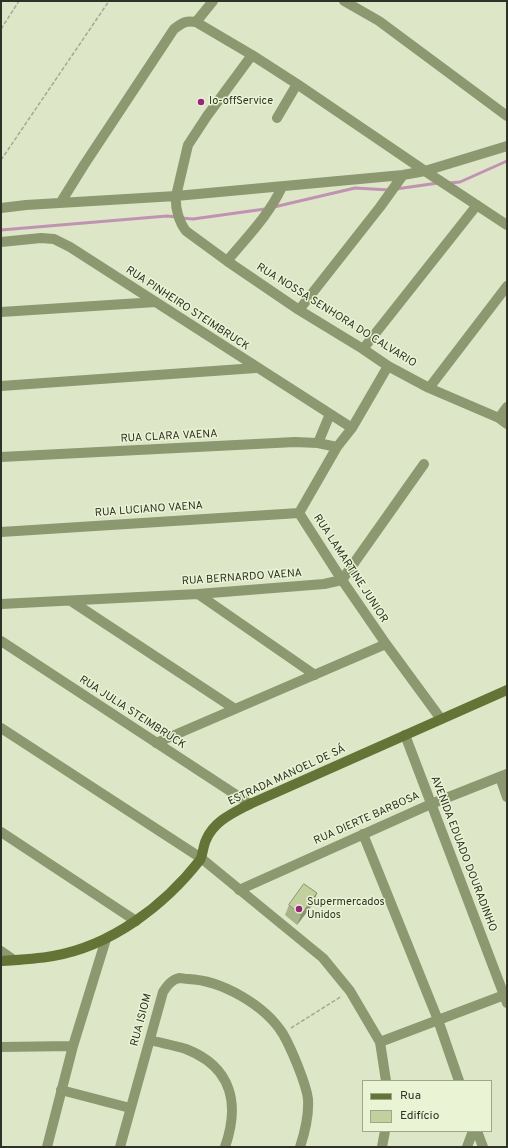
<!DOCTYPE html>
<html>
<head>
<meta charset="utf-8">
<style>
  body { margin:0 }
  #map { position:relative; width:508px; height:1148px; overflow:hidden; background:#dde6c7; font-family:Overpass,sans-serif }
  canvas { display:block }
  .frame { position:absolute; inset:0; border:2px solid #2f3226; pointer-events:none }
  .legend { position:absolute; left:362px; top:1080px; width:130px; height:52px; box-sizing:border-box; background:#eaf4d4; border:1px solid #9fa68e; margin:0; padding:5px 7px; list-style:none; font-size:12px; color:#2f3226 }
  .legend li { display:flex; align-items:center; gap:8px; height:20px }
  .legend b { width:20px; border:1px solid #9fa68e }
</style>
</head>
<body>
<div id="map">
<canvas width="508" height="1148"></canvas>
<div class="frame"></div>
<ul class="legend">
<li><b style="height:5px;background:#647336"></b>Rua</li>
<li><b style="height:11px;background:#c2d09e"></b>Edifício</li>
</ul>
</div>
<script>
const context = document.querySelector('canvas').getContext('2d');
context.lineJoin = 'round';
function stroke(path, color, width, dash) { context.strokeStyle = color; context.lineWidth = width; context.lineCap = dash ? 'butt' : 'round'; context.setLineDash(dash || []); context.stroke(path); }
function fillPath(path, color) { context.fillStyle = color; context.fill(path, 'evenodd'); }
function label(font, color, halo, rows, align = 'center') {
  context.font = font + ' Overpass,sans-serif'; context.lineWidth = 3; context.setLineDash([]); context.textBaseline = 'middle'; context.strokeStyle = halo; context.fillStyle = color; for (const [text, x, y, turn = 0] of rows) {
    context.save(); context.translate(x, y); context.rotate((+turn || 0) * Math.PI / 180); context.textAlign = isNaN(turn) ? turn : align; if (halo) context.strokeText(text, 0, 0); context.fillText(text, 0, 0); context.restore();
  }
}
stroke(new Path2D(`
  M449,183L460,182L507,161
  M396,189L438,183
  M274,207L355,188L390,190
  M181,218L193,219L265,209
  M1,230L167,216L176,217`), '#c193b2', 3);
stroke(new Path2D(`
  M1,29L19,1
  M1,160L109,1
  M291,1028L342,996`), '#a3aa92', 1.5, [4, 2]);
stroke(new Path2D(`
  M344,1L379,21L507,116
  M196,22L213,1
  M252,55L207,116L188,145L176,196C175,208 179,222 186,231L227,261L299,310L363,349L388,366L429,388L499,418L507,424
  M277,118L297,84
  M61,202L84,165L174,29C182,23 186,20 196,22L252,55L297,84L425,171L507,225
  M1,208L26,205L176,196L403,175L425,171L507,146
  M1,242L41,238L54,239L70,247L352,428
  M227,261C247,237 269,215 282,187
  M299,310L380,207L403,175
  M1,312L156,302
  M363,349L477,205
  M1,386L256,368
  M429,388L507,286
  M499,418L507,407
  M318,443L330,414
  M1,457L295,442L318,443L337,447
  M299,513L342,580L386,644L441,719
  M299,513L337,447L352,428L388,366
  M1,532L299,513
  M198,594L315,675
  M71,601L235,709
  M1,604L198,594L324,584L342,580L424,464
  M1,641L250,804
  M1,728L201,858
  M405,735L507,1003
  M156,743L386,644
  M500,777L507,797
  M1,832L136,921
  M363,834L438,1020L459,1081
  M239,890L431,804L507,774
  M1,951L14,960
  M150,1040C161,1043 174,1045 186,1049C232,1067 240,1104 225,1147
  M380,1042L507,994
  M1,1047L73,1046
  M61,1090L130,1108
  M477,1131L483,1147
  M47,1147L73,1046L106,939
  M120,1147L163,992C167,986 171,980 179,978C181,978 185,979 188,979C221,980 265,1005 283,1034C291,1048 306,1083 308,1099C309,1115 305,1132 300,1147
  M467,1147L473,1131`), '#8c9870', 10);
stroke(new Path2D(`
  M201,858L323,958L350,991L380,1042L386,1081
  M382,1147L385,1131`), '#8c9870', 10);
stroke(new Path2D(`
  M1,961C18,960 36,959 53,956C111,946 164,906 200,860C203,855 203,846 206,840C214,821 233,813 250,804L507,690`), '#647336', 10);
fillPath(new Path2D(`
  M317,893L313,904L297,925L285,915L289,905Z`), '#a7b388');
fillPath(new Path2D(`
  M317,893L313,904L297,925L301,915Z`), '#88926f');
const building = new Path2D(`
  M304,884L317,893L301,915L289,905Z`);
fillPath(building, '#c2d09e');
stroke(building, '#88926f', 1);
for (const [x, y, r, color] of [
  [201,102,4,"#992480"],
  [299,909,4,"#992480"]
]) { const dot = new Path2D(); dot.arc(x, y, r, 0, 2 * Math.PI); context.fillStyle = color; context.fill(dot); stroke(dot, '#eaf4d4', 1.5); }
label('11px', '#2f3226', '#eaf4d4', [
  ["Io-offService",209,102],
  ["Supermercados",307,903],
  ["Unidos",307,916]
], 'left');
label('11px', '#2f3226', '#eaf4d4', [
  ["RUA PINHEIRO STEIMBRUCK",187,309,33],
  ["RUA NOSSA SENHORA DO CALVARIO",336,316,32],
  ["RUA CLARA VAENA",169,437,-3],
  ["RUA LUCIANO VAENA",149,510,-4],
  ["RUA LAMARTINE JUNIOR",350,569,57],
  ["RUA BERNARDO VAENA",242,578,-4],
  ["RUA JULIA STEIMBRUCK",132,713,33],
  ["ESTRADA MANOEL DE SÁ",287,776,-25],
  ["RUA DIERTE BARBOSA",367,819,-24],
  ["AVENIDA EDUADO DOURADINHO",463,854,69],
  ["RUA ISIOM",142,1020,-75]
]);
</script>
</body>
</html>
